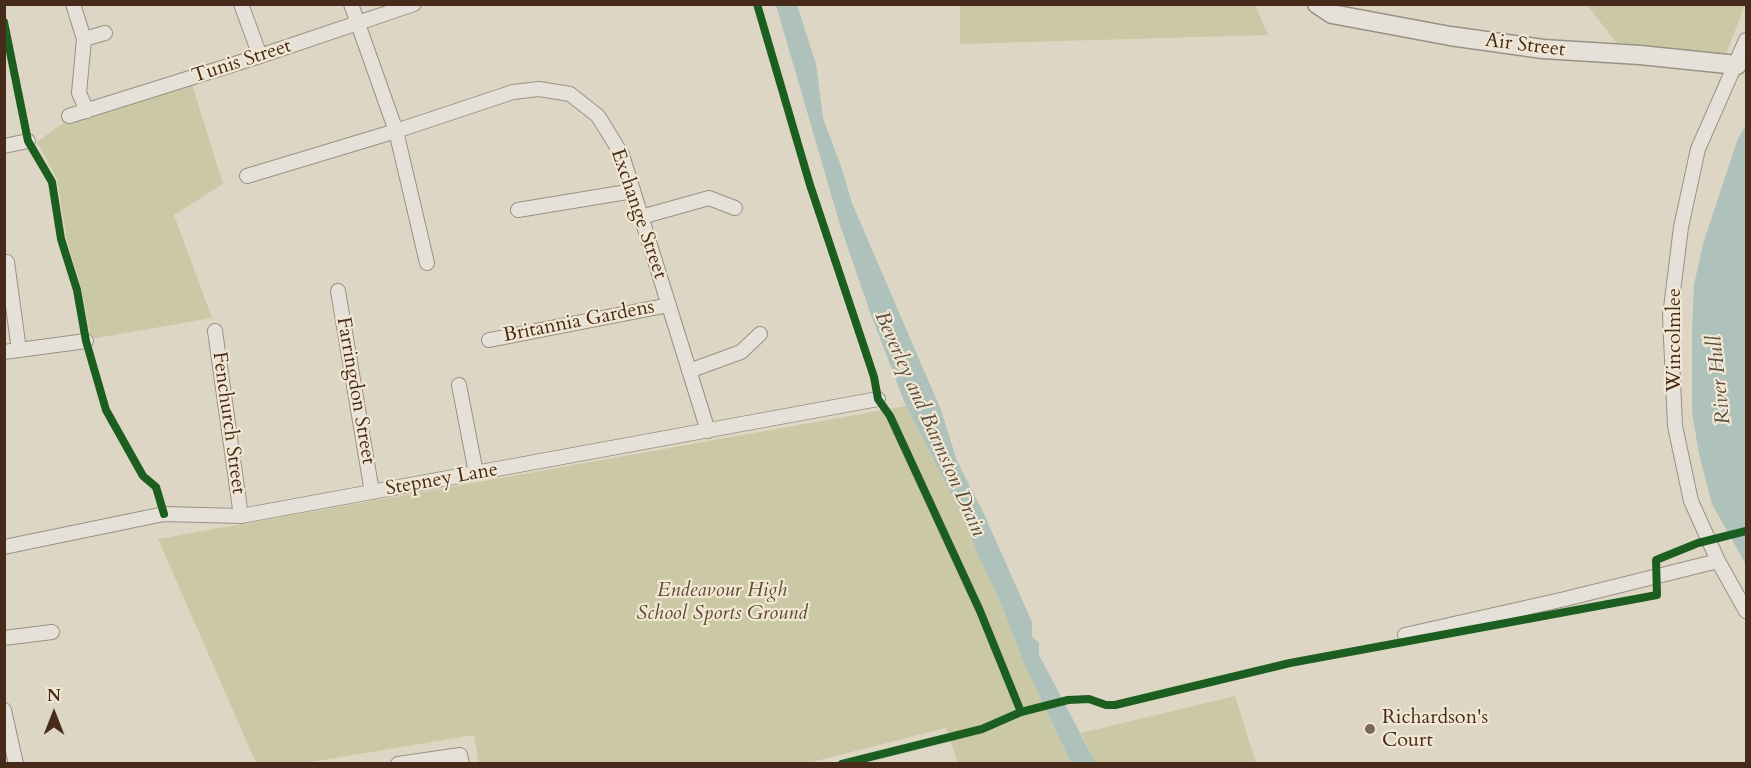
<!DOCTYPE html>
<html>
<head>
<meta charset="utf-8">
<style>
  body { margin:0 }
  #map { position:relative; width:1751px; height:768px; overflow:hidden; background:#ded6c4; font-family:Cardo,serif }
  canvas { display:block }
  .frame { position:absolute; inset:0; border:6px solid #462b1a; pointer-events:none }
  .north { position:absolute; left:24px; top:684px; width:60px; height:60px; -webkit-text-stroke:4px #f1e7d2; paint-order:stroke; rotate:0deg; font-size:16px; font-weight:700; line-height:24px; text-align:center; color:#462b1a }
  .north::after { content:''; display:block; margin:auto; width:21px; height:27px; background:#462b1a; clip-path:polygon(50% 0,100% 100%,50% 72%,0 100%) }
</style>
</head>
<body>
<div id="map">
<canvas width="1751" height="768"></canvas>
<div class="frame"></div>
<div class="north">N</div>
</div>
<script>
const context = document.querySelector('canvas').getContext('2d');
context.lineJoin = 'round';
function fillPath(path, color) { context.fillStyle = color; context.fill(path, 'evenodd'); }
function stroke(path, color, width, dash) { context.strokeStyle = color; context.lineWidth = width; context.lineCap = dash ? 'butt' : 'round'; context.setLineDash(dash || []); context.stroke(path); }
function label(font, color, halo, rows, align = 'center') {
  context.font = font + ' Cardo,serif'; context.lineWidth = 4.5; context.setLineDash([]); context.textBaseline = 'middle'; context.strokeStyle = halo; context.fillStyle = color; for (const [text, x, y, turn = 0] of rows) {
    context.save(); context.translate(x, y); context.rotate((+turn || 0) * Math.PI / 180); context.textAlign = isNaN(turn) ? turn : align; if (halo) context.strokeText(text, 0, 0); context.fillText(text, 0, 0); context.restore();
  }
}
fillPath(new Path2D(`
  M960,5H1255L1268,35L960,44Z
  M1587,5H1745L1725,57L1622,50Z
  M191,81L223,184L174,215L212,318L91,339L82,291L67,241L57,179L37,142L67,120Z
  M906,406L965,521L977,553L1002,606L1022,659L1071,763H958L946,728L808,763H479L474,735L305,763H256L158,539Z
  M1235,696L1256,763H1096L1081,733Z`), '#cbc9a5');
fillPath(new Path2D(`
  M776,5H797L816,64L823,118L842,169L852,203L941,410L957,461L984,514L1032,622V637L1039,643V655L1096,763H1071L1022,659L1002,606L977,553L965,521L906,406L871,315L840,225Z
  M1746,124V565L1712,504L1699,454L1692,412V328L1694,285L1703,244L1737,141Z`), '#aec2bb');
const minor = new Path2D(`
  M73,4L84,39L79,93L87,111
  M241,4L260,56
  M351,4L396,131L427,263
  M84,39L105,33
  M1746,40L1698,149L1681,227L1670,316L1675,426L1691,501L1718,561L1746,611
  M69,116L260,56L414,4
  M4,146L28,141
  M247,176L396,131L513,92L539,89L570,94L598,116L622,155L708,431
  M518,210L633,191
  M641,217L709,198L735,208
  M7,262L19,350
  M338,291L372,492
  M215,331L241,516
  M489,340L669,305
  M4,352L86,341
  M689,371L741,352L760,334
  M459,385L476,473
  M4,547L164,514L241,516L878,399
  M1405,635L1565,599L1718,561
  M4,638L52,632
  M4,710L16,764
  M398,764L460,755L462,764`);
const tertiary = new Path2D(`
  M1317,4L1332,14L1450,36L1543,49L1640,55L1737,65`);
stroke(minor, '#999185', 16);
stroke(tertiary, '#999185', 21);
stroke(minor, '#e6e1d8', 14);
stroke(tertiary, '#e6e1d8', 18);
stroke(new Path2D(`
  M757,4L810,185L874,377L878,399L890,416L980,611L1021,712
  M4,22L28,141L52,182L61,239L77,290L86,341L106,410L143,476L156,487L164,514
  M842,764L982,729L1021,712L1068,700L1089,699L1106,705H1115L1290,663L1657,595L1656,560L1698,543L1746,531`), '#1b5e20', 8);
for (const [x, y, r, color] of [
  [1370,729,6,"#7b6756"]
]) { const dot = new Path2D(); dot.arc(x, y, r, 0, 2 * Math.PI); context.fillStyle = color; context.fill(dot); stroke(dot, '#f1e7d2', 2); }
label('20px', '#462b1a', '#f1e7d2', [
  ["Air Street",1525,46,7],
  ["Tunis Street",242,62,-18],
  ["Exchange Street",638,214,71],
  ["Britannia Gardens",579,322,-11],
  ["Wincolmlee",1675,340,-90],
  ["Farringdon Street",355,391,80],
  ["Fenchurch Street",228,423,82],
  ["Stepney Lane",442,480,-10]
]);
label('italic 20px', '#5d4831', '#f1e7d2', [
  ["Endeavour High",722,591],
  ["School Sports Ground",722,614]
]);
label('20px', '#462b1a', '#f1e7d2', [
  ["Richardson's",1382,718],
  ["Court",1382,741]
], 'left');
label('italic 21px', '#5b4e41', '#f1e7d2', [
  ["River Hull",1720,380,-96],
  ["Beverley and Barmston Drain",929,424,66]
]);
</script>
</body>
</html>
